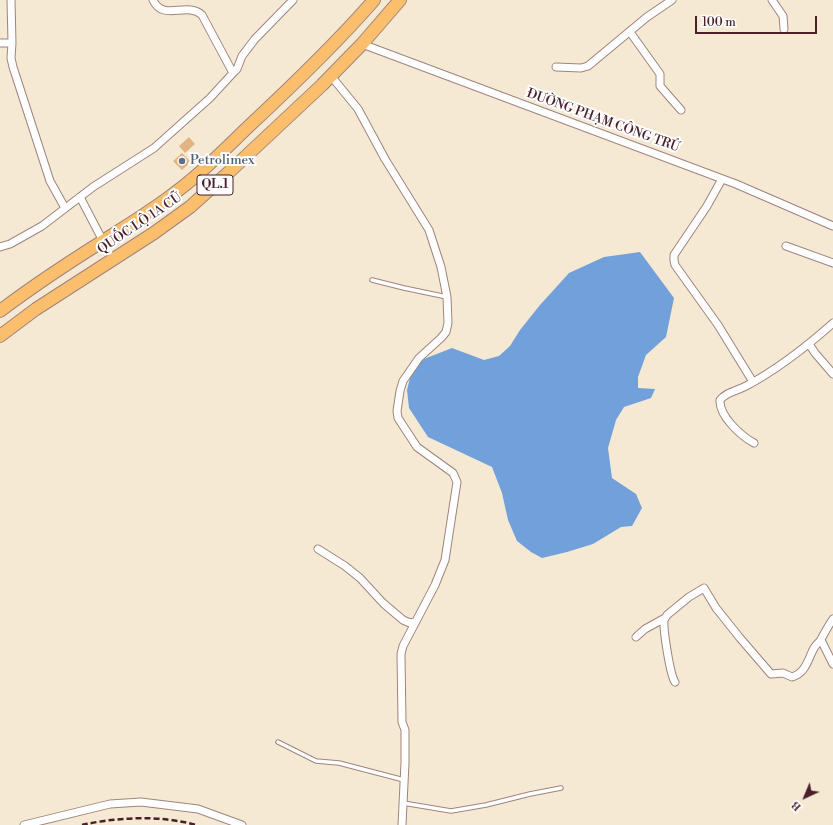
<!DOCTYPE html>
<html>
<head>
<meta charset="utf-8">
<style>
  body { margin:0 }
  #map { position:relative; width:833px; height:825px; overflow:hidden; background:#f6e9d3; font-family:"Libre Bodoni",serif }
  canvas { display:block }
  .north { position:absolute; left:785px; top:777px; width:40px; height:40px; -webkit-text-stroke:3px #fff; paint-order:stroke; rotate:224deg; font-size:11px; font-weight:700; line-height:16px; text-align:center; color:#4a1f2b }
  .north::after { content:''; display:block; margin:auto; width:14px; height:18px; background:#4a1f2b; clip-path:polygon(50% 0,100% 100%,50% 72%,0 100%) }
  .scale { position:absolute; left:695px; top:16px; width:122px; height:18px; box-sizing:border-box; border:2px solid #4a1f2b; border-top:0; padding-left:5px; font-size:12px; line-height:14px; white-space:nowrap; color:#4a1f2b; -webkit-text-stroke:3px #fff; paint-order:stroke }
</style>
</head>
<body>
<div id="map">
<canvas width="833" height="825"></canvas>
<div class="north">B</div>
<div class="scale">100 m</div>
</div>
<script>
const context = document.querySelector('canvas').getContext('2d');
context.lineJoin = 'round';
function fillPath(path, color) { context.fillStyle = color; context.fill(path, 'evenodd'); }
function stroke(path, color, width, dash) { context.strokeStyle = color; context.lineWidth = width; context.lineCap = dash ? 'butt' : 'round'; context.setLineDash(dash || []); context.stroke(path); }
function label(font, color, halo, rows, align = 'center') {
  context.font = font + ' "Libre Bodoni",serif'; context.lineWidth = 4; context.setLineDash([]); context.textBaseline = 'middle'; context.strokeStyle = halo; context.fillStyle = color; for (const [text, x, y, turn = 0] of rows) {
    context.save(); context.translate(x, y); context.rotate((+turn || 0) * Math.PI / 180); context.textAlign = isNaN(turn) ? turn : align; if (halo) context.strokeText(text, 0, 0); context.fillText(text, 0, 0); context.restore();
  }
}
fillPath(new Path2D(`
  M640,252L674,298L666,337L646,355L638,377V388L655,389L651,398L624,407L616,420L608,448L612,478L636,494L642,508L632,526L621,527L593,544L567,552L542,558L531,552L517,541L508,520L502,493L492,467L428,437L409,408L407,390L412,370L424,359L452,348L484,360L499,356L510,346L520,330L540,305L569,273L604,257Z`), '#72a0da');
fillPath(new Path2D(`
  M189,137L195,144L185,153L179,146Z
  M182,153L191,162L182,170L173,161Z`), '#e3b482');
const service = new Path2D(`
  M372,280L404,288L447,297
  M278,742L316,761L339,763L404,780
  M403,803L451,811L486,805L530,794L561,788`);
const minor = new Path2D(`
  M11,0L12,43L11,58L13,67L50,181L65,208
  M153,0C163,22 187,1 202,15L233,73
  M772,0L783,16L784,29
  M630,32L660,74V86L681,110
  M0,43H12
  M362,44L736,184L833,226
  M556,67L581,68L588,66L647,17L672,0
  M331,76L358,109L385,159L429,230L441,267L447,297L448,323L446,332L441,338L419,358L403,381L400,391L397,411L398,418L417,447L453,473L457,482L445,560L435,585L403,646L401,654L402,722L405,730V763L402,825
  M722,179L707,206L674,255V260L675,265L718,325L753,382
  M80,197L103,241
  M786,246L833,263
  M0,247L10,244L42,226L93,187L154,148L210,98L233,73L237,69L242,56L255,39L293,0
  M809,344L815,353L833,374
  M754,443C741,436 719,416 720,400C726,392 737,391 746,386C778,369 806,347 833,323
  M318,549L345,566L360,578L383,603L403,620L410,623L415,622
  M636,637L645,629L665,618
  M821,640L833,664
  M675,682C670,675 663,629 664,620C665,618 666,617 667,615L689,597L704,588L716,608L740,638L771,674L783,673L792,677C806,673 808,659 814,648C816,645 818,643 820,641C824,634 828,626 833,619
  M24,825L110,804L141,802L198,809L242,825`);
const primary = new Path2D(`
  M0,311C33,286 68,263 103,241C128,225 153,210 176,192C202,173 225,149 248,127C292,86 335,45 374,0
  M0,336L36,309L154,233L190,207L228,173L322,85L362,44L400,0`);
stroke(service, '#a0847f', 5.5);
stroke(minor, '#a0847f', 9);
stroke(primary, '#a0847f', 14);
stroke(service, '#fff', 3.5);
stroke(minor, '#fff', 7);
stroke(primary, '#fabe6d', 12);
stroke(new Path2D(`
  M82,825C117,817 161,815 196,825`), '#4a1f2b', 2.5, [6, 3]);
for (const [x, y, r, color] of [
  [182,161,4,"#5c6f8a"]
]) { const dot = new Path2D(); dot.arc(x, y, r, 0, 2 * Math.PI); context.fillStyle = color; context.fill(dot); stroke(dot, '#fff', 1.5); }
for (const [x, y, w] of [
  [215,185,36]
]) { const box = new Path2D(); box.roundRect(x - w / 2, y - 10, w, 20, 3); context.fillStyle = '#fff'; context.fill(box); stroke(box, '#4a1f2b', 1); }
label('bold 12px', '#4a1f2b', null, [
  ["QL.1",215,185]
]);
label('13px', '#4a1f2b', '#fff', [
  ["ĐƯỜNG PHẠM CÔNG TRỨ",603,121,20],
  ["QUỐC LỘ 1A CŨ",140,224,-34]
]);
label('13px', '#4e5e75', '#fff', [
  ["Petrolimex",190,161]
], 'left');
</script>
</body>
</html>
